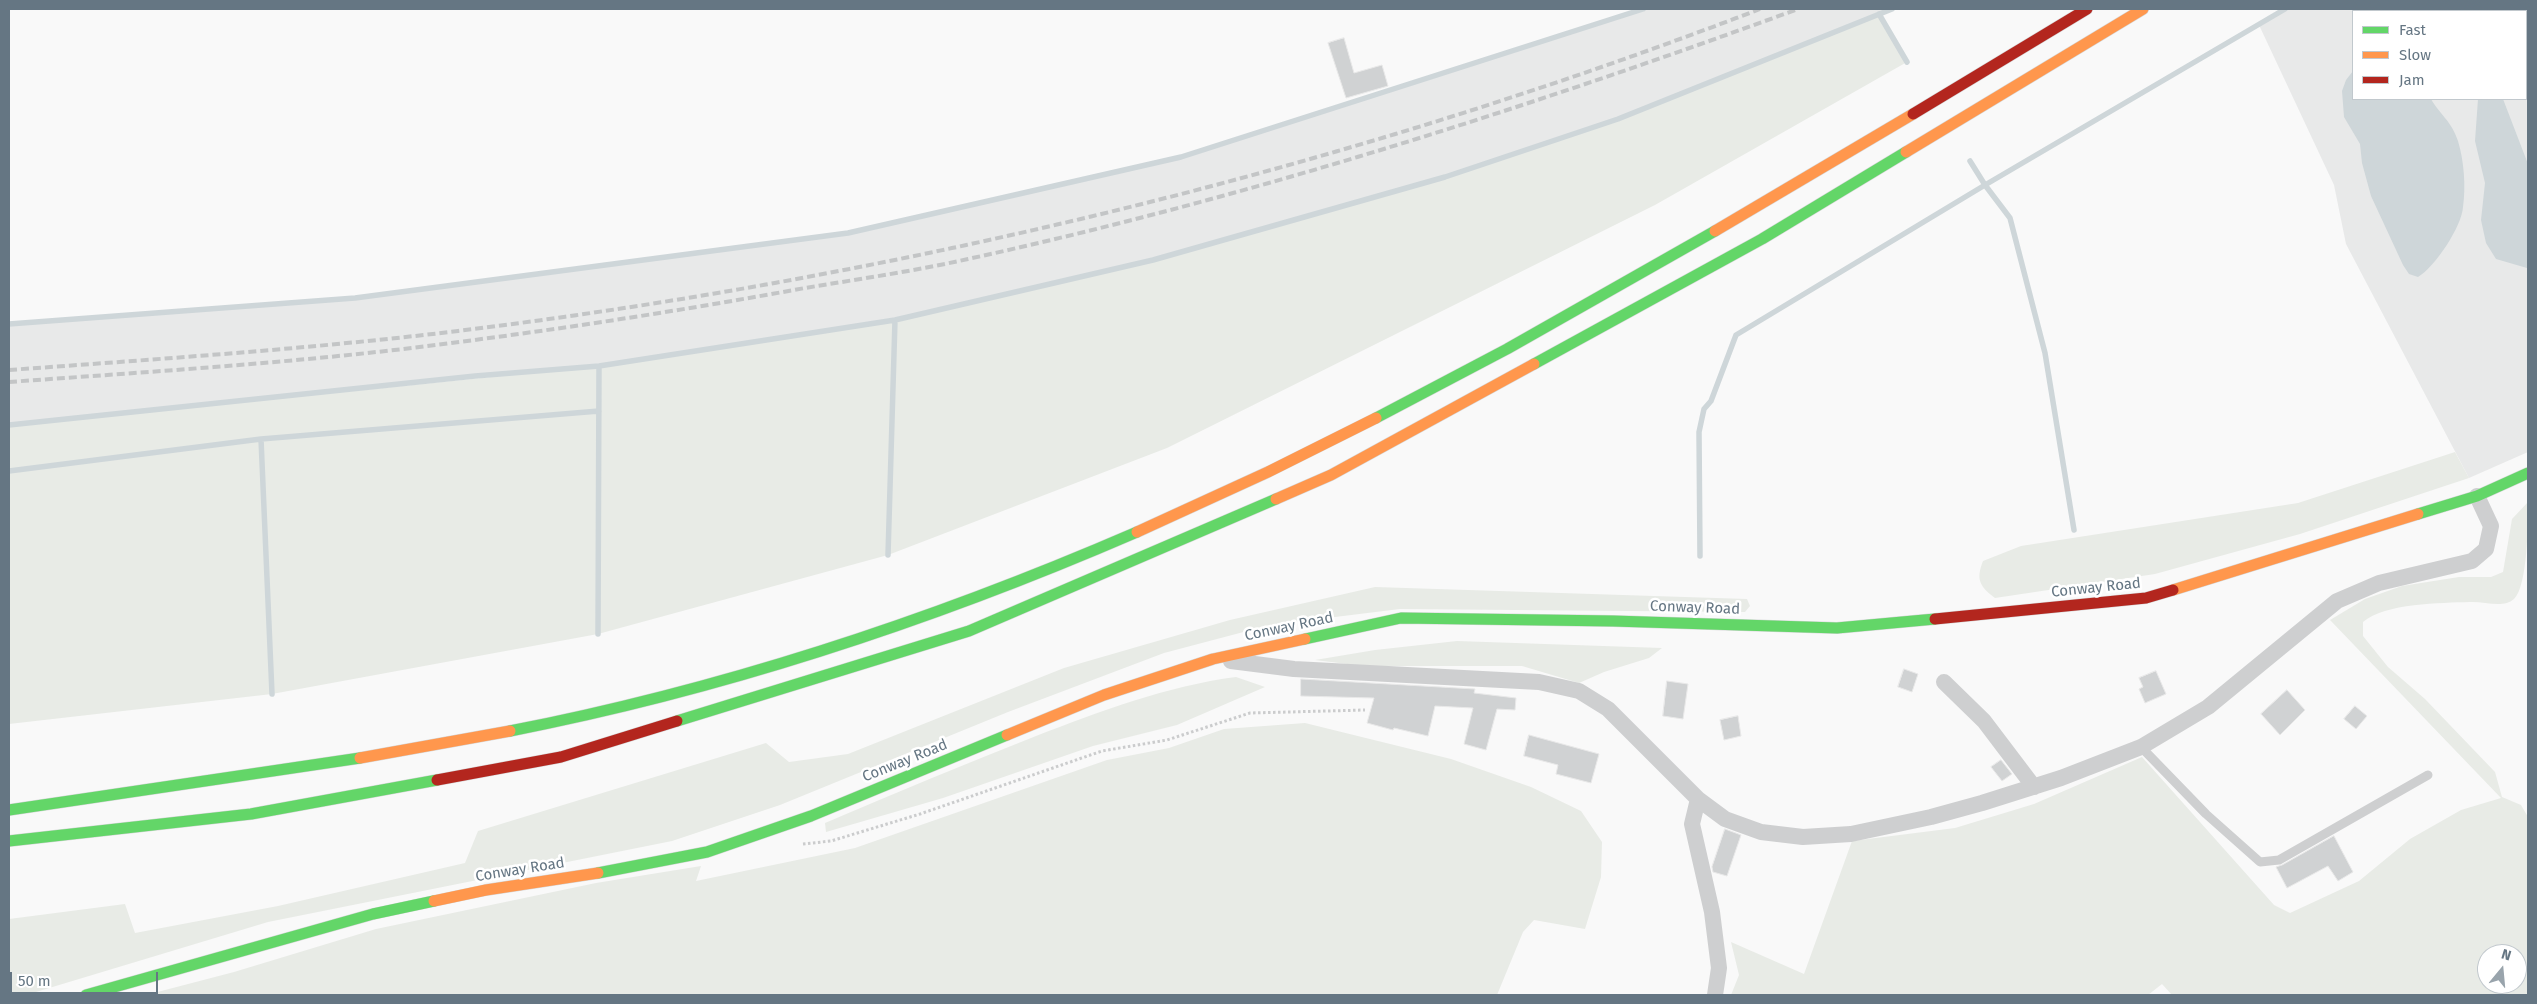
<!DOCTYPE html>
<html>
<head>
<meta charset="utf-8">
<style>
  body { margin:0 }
  #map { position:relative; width:2537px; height:1004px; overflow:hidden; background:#f9f9f9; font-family:"Fira Sans",sans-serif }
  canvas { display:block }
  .frame { position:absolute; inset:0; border:10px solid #657683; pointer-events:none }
  .legend { position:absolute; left:2352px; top:10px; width:175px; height:90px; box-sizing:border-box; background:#fff; border:1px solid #c1c8cd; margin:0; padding:6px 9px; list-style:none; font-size:15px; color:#657683 }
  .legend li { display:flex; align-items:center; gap:10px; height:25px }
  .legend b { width:25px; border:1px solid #c1c8cd }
  .north { position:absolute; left:2477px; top:944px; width:50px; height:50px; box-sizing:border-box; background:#fff; border:1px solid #c1c8cd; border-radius:50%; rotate:17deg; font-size:14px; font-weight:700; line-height:20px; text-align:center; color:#657683 }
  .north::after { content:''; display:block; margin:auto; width:18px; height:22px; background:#99a4ac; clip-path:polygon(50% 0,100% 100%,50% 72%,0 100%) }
  .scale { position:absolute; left:10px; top:972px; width:148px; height:22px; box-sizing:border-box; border:2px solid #657683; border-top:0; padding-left:6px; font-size:15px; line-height:18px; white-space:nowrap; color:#657683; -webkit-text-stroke:4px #fff; paint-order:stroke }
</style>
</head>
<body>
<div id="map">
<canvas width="2537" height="1004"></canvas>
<div class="frame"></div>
<ul class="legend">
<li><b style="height:6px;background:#63d668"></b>Fast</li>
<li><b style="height:6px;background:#ff974d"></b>Slow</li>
<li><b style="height:6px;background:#b3261e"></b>Jam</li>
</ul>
<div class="north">N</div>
<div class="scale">50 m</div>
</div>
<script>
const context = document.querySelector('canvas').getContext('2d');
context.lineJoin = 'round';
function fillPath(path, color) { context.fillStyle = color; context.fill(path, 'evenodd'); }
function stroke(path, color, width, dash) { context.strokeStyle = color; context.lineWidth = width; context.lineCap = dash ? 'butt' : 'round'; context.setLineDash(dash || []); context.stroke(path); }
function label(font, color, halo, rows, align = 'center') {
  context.font = font + ' "Fira Sans",sans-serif'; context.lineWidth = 5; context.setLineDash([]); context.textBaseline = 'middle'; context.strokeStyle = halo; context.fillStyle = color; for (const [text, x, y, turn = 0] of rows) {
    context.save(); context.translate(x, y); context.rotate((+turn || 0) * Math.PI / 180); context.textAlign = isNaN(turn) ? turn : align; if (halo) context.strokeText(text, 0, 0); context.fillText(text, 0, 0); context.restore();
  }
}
fillPath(new Path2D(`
  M1643,9H1892L1618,119L1445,177L1153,260L895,320L599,366L475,376L9,425V324L355,298L848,233L1181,157Z
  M2285,9H2528V452L2469,478L2346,244L2334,185L2259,25ZM2353,11H2526V99H2353Z`), '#e8e9e9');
fillPath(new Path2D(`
  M1879,14L1907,62L1655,205L1167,448L888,555L598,634L272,694L9,724V426L599,366L895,320L1153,260L1445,177L1618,119Z
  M2455,452L2469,478L2300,534L2155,574L1995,598C1979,586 1976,579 1983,561L2021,546L2298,503Z
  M2528,502C2528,521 2528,586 2514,599C2503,609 2484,601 2470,602C2441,603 2385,603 2363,622V636L2388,667L2425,699L2495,772L2502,797L2521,805L2528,817V995H2172L2162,984L2148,995H1731L1739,975L1731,942L1804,974L1852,841L1955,828L2034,804L2142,757L2274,905L2290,913L2359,881L2410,839L2461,810L2501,798L2330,620L2365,599L2402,586L2459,577H2491L2503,572L2512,519ZM2487,954H2517V984H2487Z
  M1375,587L1747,599L1750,606L1745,612L1400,609L1270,625L1164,653L1008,712L780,805L672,841L268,922L26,995H9V919L125,904L135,933L278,906L465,863L478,831L766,743L789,762L848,754L1064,668L1230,620Z
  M1457,641L1662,648L1649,658L1604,672L1579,683L1522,666H1363L1315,660L1375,650Z
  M1236,677L1265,687L1177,725L1093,746L943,798L826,832L825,823C895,793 965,764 1036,736C1101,711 1167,686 1236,677Z
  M1305,723L1451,759L1531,787L1581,811L1602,842L1601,877L1585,929L1534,920L1523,932L1497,995H146L234,972L376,929L596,883L701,866L696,881L855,848L1107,760L1169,748L1224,729Z`), '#e8ebe6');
fillPath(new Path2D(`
  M2353,71V99H2431C2440,115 2451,120 2458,141C2464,161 2466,186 2463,207C2462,226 2435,267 2418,277L2409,274L2403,265L2371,196L2362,163L2360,144L2344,117L2342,91L2346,80Z
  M2478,99H2503L2528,164L2527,268L2496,259L2486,243L2481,220L2485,183L2475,141Z`), '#ced6d9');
stroke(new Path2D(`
  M1879,14L1907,62
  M1970,161L1985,185L2285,9
  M9,324L355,298L848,233L1181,157L1643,9
  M9,425L475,376L599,366L895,320L1153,260L1445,177L1618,119L1892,9
  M261,439L272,694
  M9,471L261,439L599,411
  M888,555L895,320
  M1700,556L1699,432L1704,409L1711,401L1736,335L1985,185L2010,218L2045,353L2074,530
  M598,634L599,366`), '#ced6d9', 5.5);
const building = new Path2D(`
  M1344,38L1354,73L1382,65L1388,86L1346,98L1328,43Z
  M1904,669L1918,674L1912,692L1898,687Z
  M2156,671L2166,694L2145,703L2139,689L2143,687L2139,678Z
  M1301,679L1475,689L1474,693L1516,698L1515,710L1497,709L1486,750L1464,744L1473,708L1435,706L1428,736L1394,728L1393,730L1367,723L1374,698L1301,696Z
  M1667,681L1688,684L1683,719L1663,716Z
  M2287,690L2305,710L2280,735L2261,714Z
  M2355,706L2367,716L2356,729L2344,719Z
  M1738,716L1741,736L1724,740L1720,720Z
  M1529,735L1599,754L1591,783L1556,774L1558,765L1524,756Z
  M2001,760L2012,774L2002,781L1991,767Z
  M1725,829L1741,835L1727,876L1713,872L1712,867Z
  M2334,836L2353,872L2338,881L2328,866L2287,888L2276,867L2282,865Z`);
fillPath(building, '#d0d2d3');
stroke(building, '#e8e8e8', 1);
const fast = new Path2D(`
  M1534,364L1762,239L1906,152
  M1376,418L1507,349L1715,231
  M2418,514L2477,496L2528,473
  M1305,639L1401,618L1613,621L1837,628L1935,619
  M677,721L969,631L1276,499
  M510,731C725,689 936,619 1137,532
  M9,810L360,758
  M9,841L251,814L437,780
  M598,873L707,852L811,816L1007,735
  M86,995L373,914L434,901`);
const slow = new Path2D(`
  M1906,152L2143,9
  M1715,231L1913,114
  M1276,499L1331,475L1534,364
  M1137,532L1268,472L1376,418
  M2173,590L2418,514
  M1007,735L1104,695L1213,659L1305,639
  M360,758L510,731
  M434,901L486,890L598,873`);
const jam = new Path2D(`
  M1913,114L2087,9
  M1935,619L2146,598L2173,590
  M437,780L561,757L677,721`);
stroke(fast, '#d5d6d7', 12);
stroke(slow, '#d5d6d7', 12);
stroke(jam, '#d5d6d7', 12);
stroke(new Path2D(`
  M803,844L831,841L920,814L1102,751L1167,740L1250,713L1365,710`), '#cbcccd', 3, [2.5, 2.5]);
stroke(new Path2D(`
  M2141,747L2206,814L2260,862L2279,860L2428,775`), '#cecfd0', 9);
stroke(new Path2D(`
  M1231,661L1294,669L1539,682L1579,691L1608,709L1698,799L1725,819L1761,832L1803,837L1851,834L1931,817L1982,803L2061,778L2141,747L2208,707L2337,601L2379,583L2472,561L2486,549L2491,526L2477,496
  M1944,682L1984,721L2034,787
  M1698,799L1692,824L1712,912L1719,968L1715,995`), '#cecfd0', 16);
stroke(fast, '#63d668', 11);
stroke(slow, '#ff974d', 11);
stroke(jam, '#b3261e', 11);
stroke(new Path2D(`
  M9,370C159,359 309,349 458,331C903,276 1341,170 1760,9
  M9,382C159,371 310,362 459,342C575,327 690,309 805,288C859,279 915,271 968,259C1251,197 1527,108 1798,9`), '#c3c5c6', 4, [8, 4]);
label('15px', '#657683', '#fff', [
  ["Conway Road",2096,588,-6],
  ["Conway Road",1695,608,2],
  ["Conway Road",1289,627,-12],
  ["Conway Road",905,761,-22],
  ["Conway Road",520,870,-9]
]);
</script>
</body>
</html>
